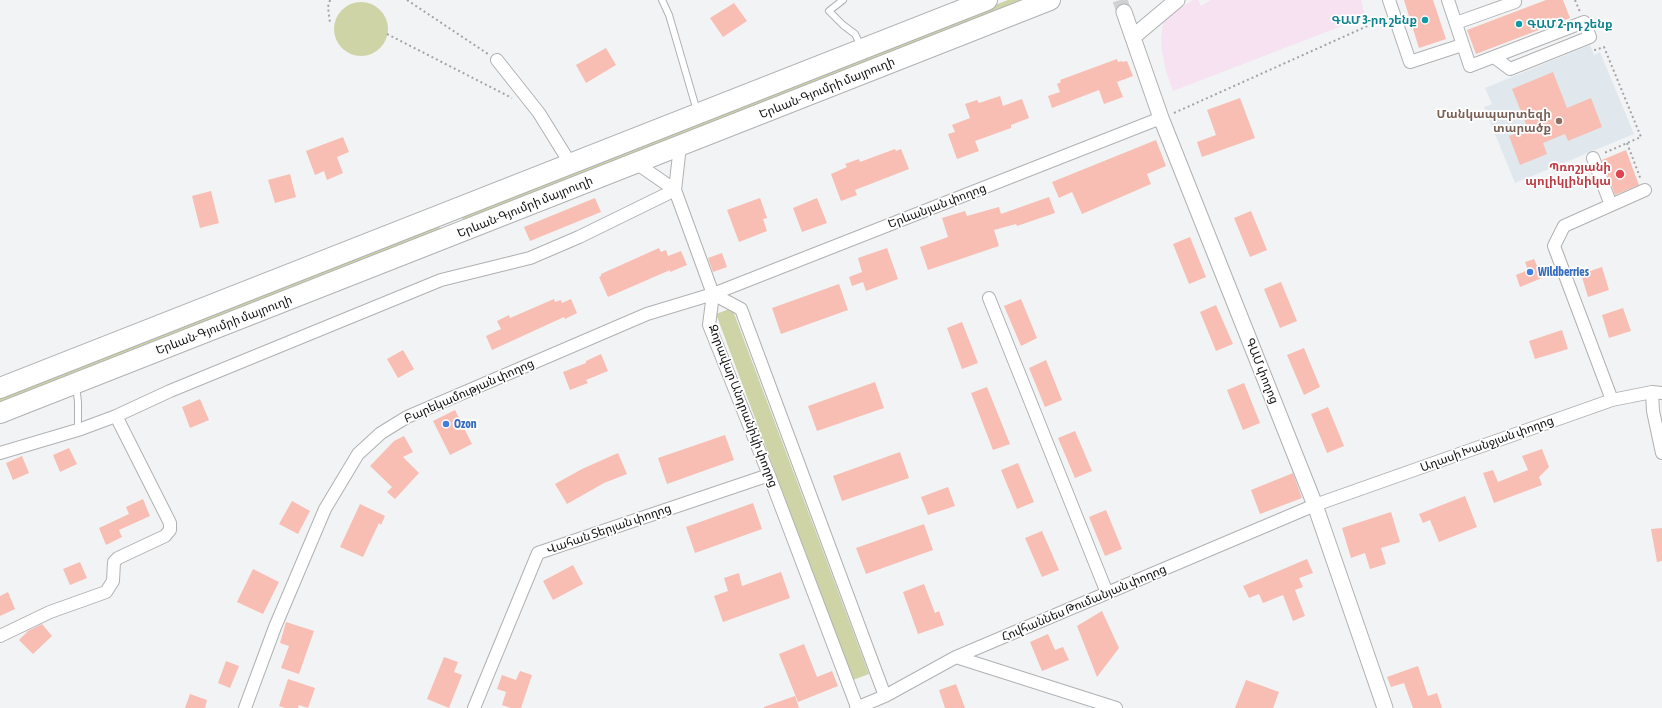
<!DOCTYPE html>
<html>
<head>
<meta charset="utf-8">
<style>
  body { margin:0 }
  canvas { display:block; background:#f1f3f4 }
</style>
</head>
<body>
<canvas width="1662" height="708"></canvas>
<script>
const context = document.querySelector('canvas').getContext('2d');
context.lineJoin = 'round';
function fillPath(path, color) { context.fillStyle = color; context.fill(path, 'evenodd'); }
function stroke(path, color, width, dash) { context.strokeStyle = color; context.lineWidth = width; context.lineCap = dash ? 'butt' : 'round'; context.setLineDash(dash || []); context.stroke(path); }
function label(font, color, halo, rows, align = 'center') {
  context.font = font + ' "Asap Condensed","Noto Sans Armenian",sans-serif'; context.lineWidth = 3.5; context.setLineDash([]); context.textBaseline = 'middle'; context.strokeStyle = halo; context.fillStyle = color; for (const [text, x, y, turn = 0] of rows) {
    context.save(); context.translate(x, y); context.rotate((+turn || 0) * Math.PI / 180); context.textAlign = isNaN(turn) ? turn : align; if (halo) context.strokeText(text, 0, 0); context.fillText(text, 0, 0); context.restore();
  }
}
fillPath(new Path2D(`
  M1193,0H1198L1201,6L1211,0H1361L1365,17L1173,91L1166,71L1162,52L1161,37L1164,19Z`), '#f6e2f1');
fillPath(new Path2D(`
  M1590,45L1594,55L1600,52L1634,134L1515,183L1484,107L1492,104L1485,88Z`), '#e0e8ee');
fillPath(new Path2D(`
  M1008,0H1033L464,223L461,214Z
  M334 29a27 27 0 1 1 54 0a27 27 0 1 1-54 0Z
  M438,223L441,232L0,405V395Z
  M732,308L869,674L853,680L716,314Z`), '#cfd4a6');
fillPath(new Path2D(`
  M1404,0H1433L1446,39L1419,48Z
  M1546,0H1563L1570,18L1476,54L1467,30Z
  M734,3L747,21L723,37L710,18Z
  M606,48L616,65L586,83L576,65Z
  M1117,59L1118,62L1122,61V62L1127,61L1133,76L1117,82L1123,97L1104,104L1099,90L1052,108L1048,96L1060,92L1057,84L1061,82L1060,80Z
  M1553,72L1567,108L1591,98L1602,127L1568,141L1565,134L1543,143L1547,154L1520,165L1509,136L1528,129L1512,89Z
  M1000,96L1003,106L1022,99L1029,118L1011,125V128L975,141L979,151L957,159L948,134L955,132L952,125L970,118L965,104L977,100L979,103Z
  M1240,98L1255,138L1202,157L1197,142L1216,135L1207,110Z
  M343,137L349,152L337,157L343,173L327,180L324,171L315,175L306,151Z
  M1156,140L1166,166L1147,174L1151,184L1082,214L1072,192L1059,198L1052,182Z
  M895,149L896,151L901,149L909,169L855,190L857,195L841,201L831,174L847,167L845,164L859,159L860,162Z
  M1626,150L1639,185L1615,195L1602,160Z
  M290,174L296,197L275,203L268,180Z
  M211,191L219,223L200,228L192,196Z
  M1049,197L1055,213L1017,226L1016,224L994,230L999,246L928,270L920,247L948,237L942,218L965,211L967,216L999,207L1001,214Z
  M595,198L601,212L530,241L524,227Z
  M760,198L767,218L763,219L767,231L739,242L727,210Z
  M817,198L827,223L802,232L793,208Z
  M1251,211L1267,250L1250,257L1234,218Z
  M1190,237L1206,277L1189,284L1173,244Z
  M659,248L661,252L666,250L668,256L681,251L687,265L670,272V270L608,297L599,277L601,276V274Z
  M887,248L898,279L866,291L863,282L852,286L849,277L862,272L858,258Z
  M722,253L727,267L713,272L708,258Z
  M1534,259L1542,278L1520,287L1516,275L1528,270L1525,262Z
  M1602,267L1609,290L1588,297L1581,274Z
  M1281,282L1297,321L1280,328L1264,289Z
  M839,284L848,310L781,334L772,308Z
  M554,299L555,302L561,300L562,303L571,299L577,313L565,319L564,317L492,350L486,336L501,329L497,321L509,315L510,318Z
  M1021,299L1037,338L1021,346L1004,306Z
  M1216,305L1233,344L1216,351L1200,312Z
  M1623,308L1631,331L1609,338L1602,315Z
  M962,322L978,363L962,369L947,328Z
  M1562,330L1568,349L1535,359L1529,341Z
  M1304,348L1320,387L1304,395L1287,355Z
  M403,350L414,369L398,378L387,359Z
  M601,354L608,371L586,380L588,383L570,390L563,372L586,363V361Z
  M1046,360L1062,400L1045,407L1029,368Z
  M875,382L884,408L817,431L808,406Z
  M1244,383L1260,423L1243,430L1227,390Z
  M987,387L1010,444L993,450L971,393Z
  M200,399L209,420L190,428L182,407Z
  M1328,407L1344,446L1327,453L1311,414Z
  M455,410L472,444L450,455L433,421Z
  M1075,431L1092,471L1075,478L1058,438Z
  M725,435L734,460L667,484L658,458Z
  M404,436L413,452L403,457L419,473L395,499L387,492L392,487L370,466L394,441Z
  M69,448L77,464L60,472L53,455Z
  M1542,449L1549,467L1539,477L1542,485L1494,503L1483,473L1493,470L1498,482L1528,470L1522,456Z
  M900,452L909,478L842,501L833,476Z
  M618,453L627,474L604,483L567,504L555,484L582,469Z
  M22,456L29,473L13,480L6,463Z
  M1018,463L1034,502L1017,509L1001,470Z
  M1293,473L1302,498L1260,514L1251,490Z
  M948,487L955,506L928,515L921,497Z
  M1465,496L1477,527L1439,542L1430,520L1423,523L1419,514Z
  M143,499L150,516L119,530L122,537L106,545L99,528L129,514L126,507Z
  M292,501L310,511L298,534L279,524Z
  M753,503L762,529L695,553L686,527Z
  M360,504L385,516L381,525L379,523L363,557L340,547Z
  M1106,510L1122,549L1105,556L1089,517Z
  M1391,512L1400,542L1381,548L1386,564L1370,569L1365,553L1351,558L1342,528Z
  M924,524L933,550L866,574L856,548Z
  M1662,528V561L1657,562L1651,529Z
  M1042,531L1059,570L1042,577L1025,538Z
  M1307,559L1313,573L1299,578L1303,587L1295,590L1305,616L1293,621L1283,595L1263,603L1259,594L1249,598L1243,586Z
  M80,562L87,578L70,585L63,569Z
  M573,565L583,584L553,600L543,581Z
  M253,569L279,582L263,614L237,602Z
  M781,572L790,598L723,622L714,596L728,591L724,578L739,573L742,586Z
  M924,584L935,613L939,611L944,625L918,634L903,592Z
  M8,592L15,609L0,616V596Z
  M1102,611L1119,648L1097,677L1077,626Z
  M286,622L314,631L299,674L281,668L289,646L280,643Z
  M42,624L52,636L33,654L19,640L28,631Z
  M1048,634L1055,650L1063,647L1069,660L1042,671L1030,642Z
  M804,644L817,677L832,671L838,686L798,702L779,654Z
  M444,657L458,662L454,672L462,675L449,708L427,699Z
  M226,661L239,666L230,688L218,683Z
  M1418,666L1428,696L1437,693L1442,708H1413L1404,683L1391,687L1387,677Z
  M520,671L532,675L521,708H511L502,705L506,692L497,689L502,675L516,680Z
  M288,679L315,688L308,708L299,705L298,708H285L279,706Z
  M1246,680L1279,692L1273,708H1235Z
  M956,684L965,708H945L939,690Z
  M190,694L207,700L205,708H185Z
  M795,696L799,708H764V707Z`), '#f8beb3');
stroke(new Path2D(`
  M1120,0L1124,12`), '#cfd1d2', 15, [15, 8]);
const service = new Path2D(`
  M662,0L669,15L697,111
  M843,0L829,11L843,25L855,34L861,46
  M76,385L78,402V430`);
const minor = new Path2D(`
  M1389,0L1410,62L1462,45
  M1448,0L1470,66L1584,22L1590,37L1510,69L1494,57
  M1456,23L1515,2
  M497,60L539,113L570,163
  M680,146L675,190L713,294L709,325L769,475L857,707
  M1593,158L1611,205
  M636,163L675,190
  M713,294L741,309L885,696
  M989,298L1107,593
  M1652,392L1653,411L1662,453
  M1612,400L1554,246L1564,226L1645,190
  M0,453L81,429L116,416
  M0,636L50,612L106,592L113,581L114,562L118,558L165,536L170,530V523L116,416L170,391L441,280L530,258L579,237L675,190
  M956,657L1116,708
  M245,708L275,627L325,509L358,454L381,433L407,417L647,314L713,294L1161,118
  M474,708L538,553L769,475
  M856,708L885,696L956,657L1315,505L1612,400L1652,392L1662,393`);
const tertiary = new Path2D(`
  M1124,12L1161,118L1315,505L1385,708
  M1133,37L1177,0`);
const trunk = new Path2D(`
  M0,388L987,0
  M0,413L1050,0`);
stroke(service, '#b0b1b3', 8);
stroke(minor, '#b0b1b3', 14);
stroke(tertiary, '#b0b1b3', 17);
stroke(trunk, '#b0b1b3', 22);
stroke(new Path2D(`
  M330,0L328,7L330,23
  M407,0L488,54
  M1575,0L1580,12
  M387,34L512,98
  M1595,49V50L1604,47L1641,137L1604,153
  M1174,113L1383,19
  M1627,143L1641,180`), '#a3a4a5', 2, [2, 3]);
stroke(service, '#fff', 6);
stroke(minor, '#fff', 12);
stroke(tertiary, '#fff', 15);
stroke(trunk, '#fff', 20);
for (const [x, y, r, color] of [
  [1425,20,4,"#0f9aa8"],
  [1519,24,4,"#0f9aa8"],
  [1559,121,4,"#8d6e63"],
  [1620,174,5,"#e0444e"],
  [1530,272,4,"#3f7fe0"],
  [446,424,4,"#3f7fe0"]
]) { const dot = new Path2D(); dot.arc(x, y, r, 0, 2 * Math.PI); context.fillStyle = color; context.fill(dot); stroke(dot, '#fff', 1.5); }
label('bold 12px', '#0d838f', '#fff', [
  ["ԳԱՄ 3-րդ շենք",1417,20],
  ["ԳԱՄ 2-րդ շենք",1527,24,"left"]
], 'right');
label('12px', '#101011', '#fff', [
  ["Երևան-Գյումրի մայրուղի",827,88,-22],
  ["Երևանյան փողոց",937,206,-21],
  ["Երևան-Գյումրի մայրուղի",525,207,-22],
  ["Երևան-Գյումրի մայրուղի",224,325,-21],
  ["ԳԱՄ փողոց",1262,371,68],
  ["Բարեկամության փողոց",469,391,-24],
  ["Զորավար Անդրանիկի փողոց",743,406,69],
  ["Աղասի Խանջյան փողոց",1487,444,-20],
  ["Վահան Տերյան փողոց",609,529,-19],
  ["Հովհաննես Թումանյան փողոց",1084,603,-23]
]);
label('bold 12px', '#785e54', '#fff', [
  ["Մանկապարտեզի",1551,114],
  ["տարածք",1551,128]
], 'right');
label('bold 12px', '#be3a42', '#fff', [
  ["Պռոշյանի",1611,167],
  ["պոլիկլինիկա",1611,181]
], 'right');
label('bold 12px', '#366cbe', '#fff', [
  ["Wildberries",1538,272],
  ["Ozon",454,424]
], 'left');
</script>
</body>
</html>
